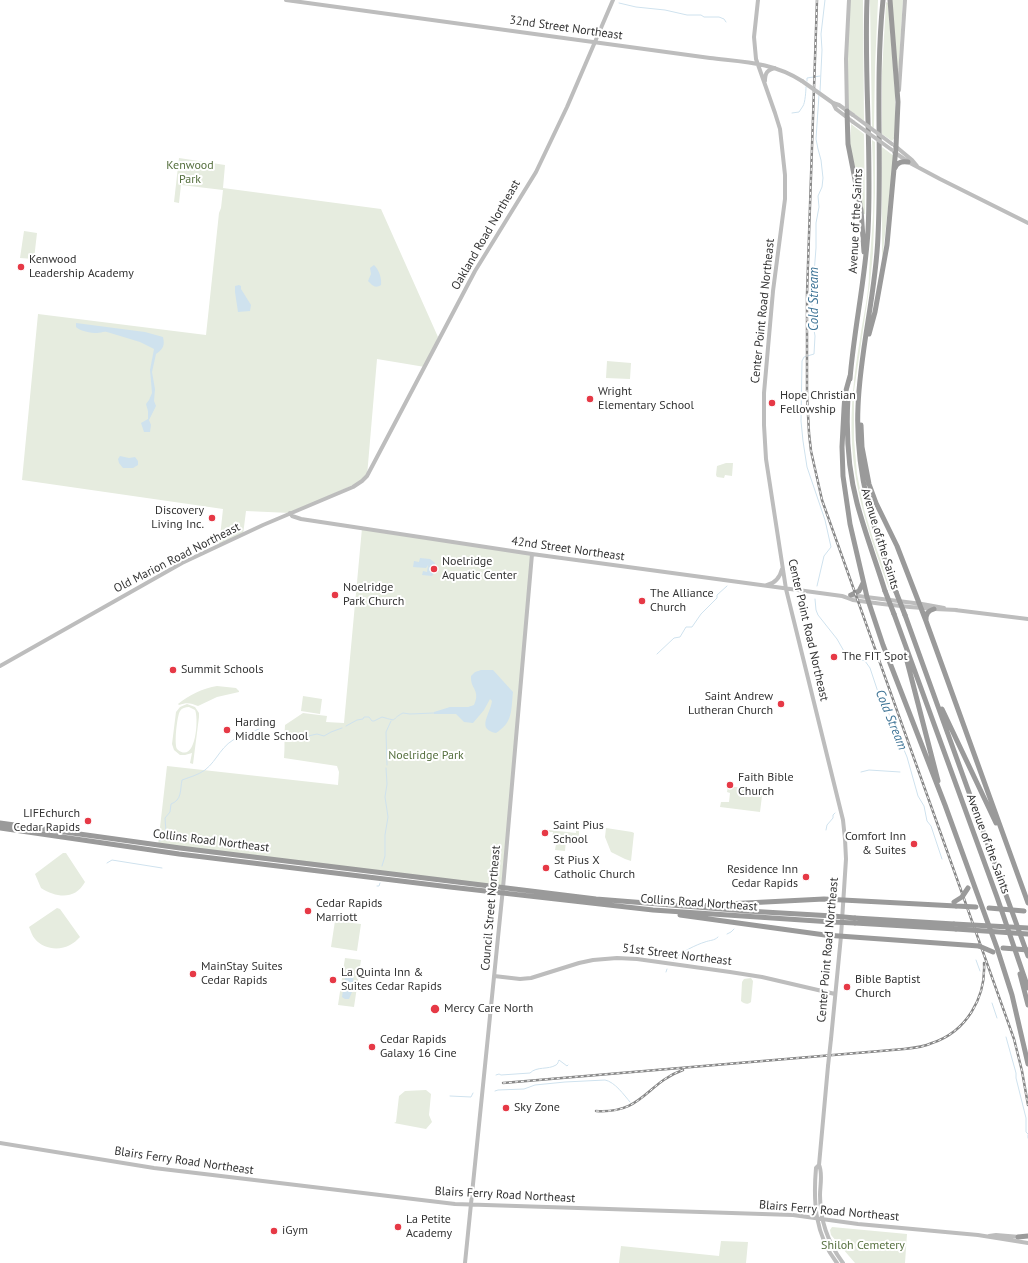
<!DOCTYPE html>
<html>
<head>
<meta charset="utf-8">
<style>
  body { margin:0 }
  canvas { display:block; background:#fff }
</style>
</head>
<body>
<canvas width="1028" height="1263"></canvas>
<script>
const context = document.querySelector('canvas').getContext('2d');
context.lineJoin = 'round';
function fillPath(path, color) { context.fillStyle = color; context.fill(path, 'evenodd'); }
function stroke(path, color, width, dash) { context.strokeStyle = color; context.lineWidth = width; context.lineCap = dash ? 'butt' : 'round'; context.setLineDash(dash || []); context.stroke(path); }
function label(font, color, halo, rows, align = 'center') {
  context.font = font + ' "PT Sans",sans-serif'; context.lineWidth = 4; context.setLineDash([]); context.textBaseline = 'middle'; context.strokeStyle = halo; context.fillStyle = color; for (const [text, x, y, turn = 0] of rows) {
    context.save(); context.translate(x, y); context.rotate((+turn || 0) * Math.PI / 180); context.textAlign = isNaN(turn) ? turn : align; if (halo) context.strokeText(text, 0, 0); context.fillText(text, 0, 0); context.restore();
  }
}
fillPath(new Path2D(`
  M850,0H863L864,121L848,109V35Z
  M870,0H878L875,67L874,128L872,127Z
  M891,0H903L898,78Z
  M886,2L888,3L895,91V137L892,141L882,134V72Z
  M851,124L864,134L865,214H863L850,145Z
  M872,140L875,142V192L873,253L870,283L854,391V439L857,474L864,509L873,539L892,591H890C872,543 855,496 852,444C850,409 854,374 860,339C863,317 869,295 869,273C870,254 872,235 873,215C874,190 873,165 872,140Z
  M882,147L894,156L882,260Z
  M179,158L225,165L223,188L381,209L438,337L425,367L377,359L367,476L362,481L290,513L246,511L243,535L219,546L223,509L22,480L38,314L206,335L219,213L221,208L223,190L181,185L179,203L174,202Z
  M24,231L37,233L34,259L20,258Z
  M607,361L631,363L630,379L606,378Z
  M726,463H733L732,476L725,475L724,478L717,477L716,475L717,466Z
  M362,528L532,554L503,888L158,845L167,766L338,785L339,772L337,766L284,758C285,747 284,736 285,725L303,713L327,716L326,722L344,723Z
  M217,686L236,688L239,691V692L217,697L198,706C191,703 187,702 179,705L178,704C189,695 203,688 217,686Z
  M303,696L322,699L320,714L301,711Z
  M187,704L195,707L199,713V717L193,764L190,763L192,753L185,755H180L174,750L172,744L176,712L180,707ZM189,707L195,710C199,718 196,766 177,749C174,744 177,716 180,711C182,708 185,707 189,707Z
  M728,786L752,789L746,792L748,796L751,795L762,796L760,812L720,807L721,802H729L730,793L727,792Z
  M606,828L632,832L634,833L631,861L625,859L611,852L605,837Z
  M549,830L576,833V830L579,831V837L571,836L570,838H556L566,840L565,851L555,850L557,839L552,838L553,832H549Z
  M63,853H66L85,882C75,900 57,898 41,888L35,874Z
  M57,908L60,909L80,937C77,940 74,943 70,945C59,951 43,949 35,939C32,936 31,931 29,927Z
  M335,921L361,924L357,951L331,947Z
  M345,958L361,960L354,1007L338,1005Z
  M751,978L753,981L751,1002C748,1005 744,1004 741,1001L742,982L744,979Z
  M426,1090L431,1094L429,1115L432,1122L426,1129L394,1123L396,1122L399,1096L405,1091Z
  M832,1227L907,1234L905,1263H855L831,1235L830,1230Z
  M721,1241L748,1242L746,1263H619L621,1246L719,1256Z`), '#e6ecdf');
fillPath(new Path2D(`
  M374,265C379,270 382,278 381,285C375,289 372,285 368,281L371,274L370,268Z
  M239,285L241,286V289L251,305L250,311L238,312L235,292V286Z
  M76,323L145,332L163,337C165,346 163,349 156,354L152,372L155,389L154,401L156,406L149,420L151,425L150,432H144L141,423L148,419V411L146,404L149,400L152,393L150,370L154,349L140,342L107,332C103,331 101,333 97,333C91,333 80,331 76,327Z
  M120,456L129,458L135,457L138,461V465L133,468H123L119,463L118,459Z
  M420,558L430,559L435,563L436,570L432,576L422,575L423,571L427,572L428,565L426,568L413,567L414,561L419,562Z
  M481,670H493L513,692C511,711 513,722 496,733C476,729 490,715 492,701L490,699L484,710L473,723L464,722L456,714H434V712L450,707H468L474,705C481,690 470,689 471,676L475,672Z
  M351,971L354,973L352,992L349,999H345L342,997L346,972Z`), '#cfe2ee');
stroke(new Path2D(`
  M619,3L636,7L665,10L687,15H701L704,17H719L724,19L726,22
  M807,81V78L820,76
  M820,92L822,50L821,34L825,0
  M792,113L799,112C800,110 802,108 803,106C805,103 806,91 806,87
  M817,586L824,556L831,547L825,520L807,467L803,441L801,421L802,361L804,357L814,354L815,336L812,318V299L816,248V223L819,207L818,196L822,187L823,178L821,160L818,149L816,139L819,95
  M815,599L816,610L818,615L837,639L845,653L849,656L865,661L870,668L879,695L884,702L907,757L918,796L924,806L927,821L931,826L942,859
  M657,654L674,638L680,637L686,627H692L701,614L717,598V595L727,586
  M346,726L357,720L363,719L364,717H369L372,721H374L382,717C400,722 389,720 403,713L410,714L434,713
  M247,734L259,729
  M298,734L308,736L317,734L324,736L331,732L342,728
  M387,765L386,732L391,721
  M861,772L869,770L900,772
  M826,830L827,825L833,818V815L835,813
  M160,841L163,835L166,832L165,818L170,812L171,804C182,800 180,790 182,780C190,777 198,775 205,770C218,760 221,744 239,737
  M107,863L112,860L162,868
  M382,866L385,856V835L388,817L385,797L387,784L386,768
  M377,886H379L380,883
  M727,934L731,932L734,929
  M674,960C678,953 698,944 705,942C710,940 714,941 718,937
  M976,960L980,971
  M666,972L667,969
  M992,1003L997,1018
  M1006,1037L1016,1073V1078L1026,1118V1132L1028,1134
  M496,1075L499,1074L501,1075L530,1073C537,1066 548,1070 556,1065C558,1064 558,1062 559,1060L567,1066L568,1065
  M495,1091L498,1090L524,1089L535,1085L565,1082L605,1080C615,1082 624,1095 630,1102
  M450,1096L471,1097L473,1093
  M1028,1135V1138`), '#cfe2ee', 1);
stroke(new Path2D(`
  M286,0L710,58C743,62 773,62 802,81
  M758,0L754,37L756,59L775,113L780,129L785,175V199L773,291L764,393V425L766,459L786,589L843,820L845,839L846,859L841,936L831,1039
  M765,81C765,73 767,70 775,68
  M899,90L905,0
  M833,103L836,109L853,122
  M833,103L839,105L853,115
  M847,111L846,59L849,0
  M894,145L912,160L917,166
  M894,152L910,163L940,179L1028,223
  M290,513L292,516L301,519L532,554L842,596C846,597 849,599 853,600C888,605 922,609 957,610
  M767,585C776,583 780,577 782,569
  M850,595L922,604L944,608
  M955,610L1028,619
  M0,666L182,563L263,525L353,487L362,481L367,476L475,271L536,172L567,107L613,0
  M494,976L520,979L531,978L579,963L593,960L617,958L637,959L730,972L762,977L835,994
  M828,1066L819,1165L816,1168C813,1202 815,1235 837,1263
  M0,1143L154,1168L455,1204L793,1215L858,1224L978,1235L1028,1243
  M819,1165C823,1173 820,1186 820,1195C820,1220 828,1243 843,1263
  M989,1236L996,1235L1020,1237
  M465,1263L503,888L532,554`), '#bdbdbd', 4);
stroke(new Path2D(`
  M883,0C875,79 882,157 878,236C876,293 860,349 858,407C855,475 874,530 896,592
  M847,111L848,144L861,210L864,252
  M895,168C897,162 902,161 908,162
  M869,334L875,312L887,245L896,147L898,102L890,0
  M850,376L845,394L844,409L842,447L843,476L850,524L867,597L883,645L945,805L997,948L1012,995L1028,1064
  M850,379C854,329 865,281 868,231C872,154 864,77 867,0
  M848,397C846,432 848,469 857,503C865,533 876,562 885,591
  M861,425L862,447L869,484L876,503L897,546L926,621L1028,903
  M851,595L859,591L863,583
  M894,614L997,897L1028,988
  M905,615L1028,956
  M926,620C926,613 928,611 934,609
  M907,661L938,781
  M942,709L996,823
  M0,823L180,848L596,899L747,911L833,916
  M0,828L179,854L450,887L653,910L832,922
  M707,905L824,899L956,906
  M680,915L825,935L979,946
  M855,918L954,924
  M855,923L956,929
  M1020,974L1028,1005
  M1018,1237L1028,1236`), '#9a9a9a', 5);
const rail = new Path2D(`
  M817,0L807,294V395L809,433L811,451L822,500L1014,1039L1022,1071L1028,1105
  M503,1083L904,1049C914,1048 923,1047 932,1043C966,1032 986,998 984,963
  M596,1111C643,1114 646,1083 683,1070`);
stroke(rail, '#888', 2.5);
stroke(rail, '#fff', 1, [3]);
stroke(new Path2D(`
  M802,81L833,103
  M853,115L892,144
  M853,122L892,150
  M828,1066L831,1039`), '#bdbdbd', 4);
stroke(new Path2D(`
  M885,591L894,614
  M896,592L905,615
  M954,902L962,897L968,888
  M956,906L976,907
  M989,908L1024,911
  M833,916L855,918
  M832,922L855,923
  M954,924L1028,928
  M956,929L1028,934
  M979,946L993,952
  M1003,948L1028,950`), '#9a9a9a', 5);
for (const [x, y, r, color] of [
  [21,267,4,"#e63946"],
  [590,399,4,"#e63946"],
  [772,403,4,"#e63946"],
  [212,518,4,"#e63946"],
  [434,569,4,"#e63946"],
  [335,595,4,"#e63946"],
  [642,601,4,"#e63946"],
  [834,657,4,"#e63946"],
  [173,670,4,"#e63946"],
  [781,704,4,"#e63946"],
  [227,730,4,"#e63946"],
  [730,785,4,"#e63946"],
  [88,821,4,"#e63946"],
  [545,833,4,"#e63946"],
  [914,844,4,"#e63946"],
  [546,868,4,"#e63946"],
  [806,877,4,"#e63946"],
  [308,911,4,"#e63946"],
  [193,974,4,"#e63946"],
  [333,980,4,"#e63946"],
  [847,987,4,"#e63946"],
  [435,1009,5,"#e63946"],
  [372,1047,4,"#e63946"],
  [506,1108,4,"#e63946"],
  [398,1227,4,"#e63946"],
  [274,1231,4,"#e63946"]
]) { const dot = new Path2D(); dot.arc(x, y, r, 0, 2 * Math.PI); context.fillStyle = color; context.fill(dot); stroke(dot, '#fff', 1.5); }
label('12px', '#333', '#fff', [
  ["32nd Street Northeast",566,28,8],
  ["Avenue of the Saints",856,221,-87],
  ["Oakland Road Northeast",486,235,-60],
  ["Center Point Road Northeast",763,311,-84],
  ["Avenue of the Saints",880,539,73],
  ["42nd Street Northeast",568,549,8],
  ["Old Marion Road Northeast",177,558,-27],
  ["Center Point Road Northeast",808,630,77],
  ["Collins Road Northeast",211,841,7],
  ["Avenue of the Saints",988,844,70],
  ["Collins Road Northeast",699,903,4],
  ["Council Street Northeast",491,908,-85],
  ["Center Point Road Northeast",828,950,-85],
  ["51st Street Northeast",677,955,7],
  ["Blairs Ferry Road Northeast",184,1161,8],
  ["Blairs Ferry Road Northeast",505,1195,3],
  ["Blairs Ferry Road Northeast",829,1211,5]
]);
label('12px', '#56703f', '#fff', [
  ["Kenwood",190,166],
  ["Park",190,180],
  ["Noelridge Park",426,756],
  ["Shiloh Cemetery",863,1246]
]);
label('12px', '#333', '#fff', [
  ["Kenwood",29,260],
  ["Leadership Academy",29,274],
  ["Wright",598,392],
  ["Elementary School",598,406],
  ["Hope Christian",780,396],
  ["Fellowship",780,410],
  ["Discovery",204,511,"right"],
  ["Living Inc.",204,525,"right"],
  ["Noelridge",442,562],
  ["Aquatic Center",442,576],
  ["Noelridge",343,588],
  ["Park Church",343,602],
  ["The Alliance",650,594],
  ["Church",650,608],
  ["The FIT Spot",842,657],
  ["Summit Schools",181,670],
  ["Saint Andrew",773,697,"right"],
  ["Lutheran Church",773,711,"right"],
  ["Harding",235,723],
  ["Middle School",235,737],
  ["Faith Bible",738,778],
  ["Church",738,792],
  ["LIFEchurch",80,814,"right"],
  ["Cedar Rapids",80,828,"right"],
  ["Saint Pius",553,826],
  ["School",553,840],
  ["Comfort Inn",906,837,"right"],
  ["& Suites",906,851,"right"],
  ["St Pius X",554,861],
  ["Catholic Church",554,875],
  ["Residence Inn",798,870,"right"],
  ["Cedar Rapids",798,884,"right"],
  ["Cedar Rapids",316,904],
  ["Marriott",316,918],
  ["MainStay Suites",201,967],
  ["Cedar Rapids",201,981],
  ["La Quinta Inn &",341,973],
  ["Suites Cedar Rapids",341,987],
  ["Bible Baptist",855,980],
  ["Church",855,994],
  ["Mercy Care North",444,1009],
  ["Cedar Rapids",380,1040],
  ["Galaxy 16 Cine",380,1054],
  ["Sky Zone",514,1108],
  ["La Petite",406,1220],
  ["Academy",406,1234],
  ["iGym",282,1231]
], 'left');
label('italic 13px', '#3f7597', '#fff', [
  ["Cold Stream",814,299,-90],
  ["Cold Stream",891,720,68]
]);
</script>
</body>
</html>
